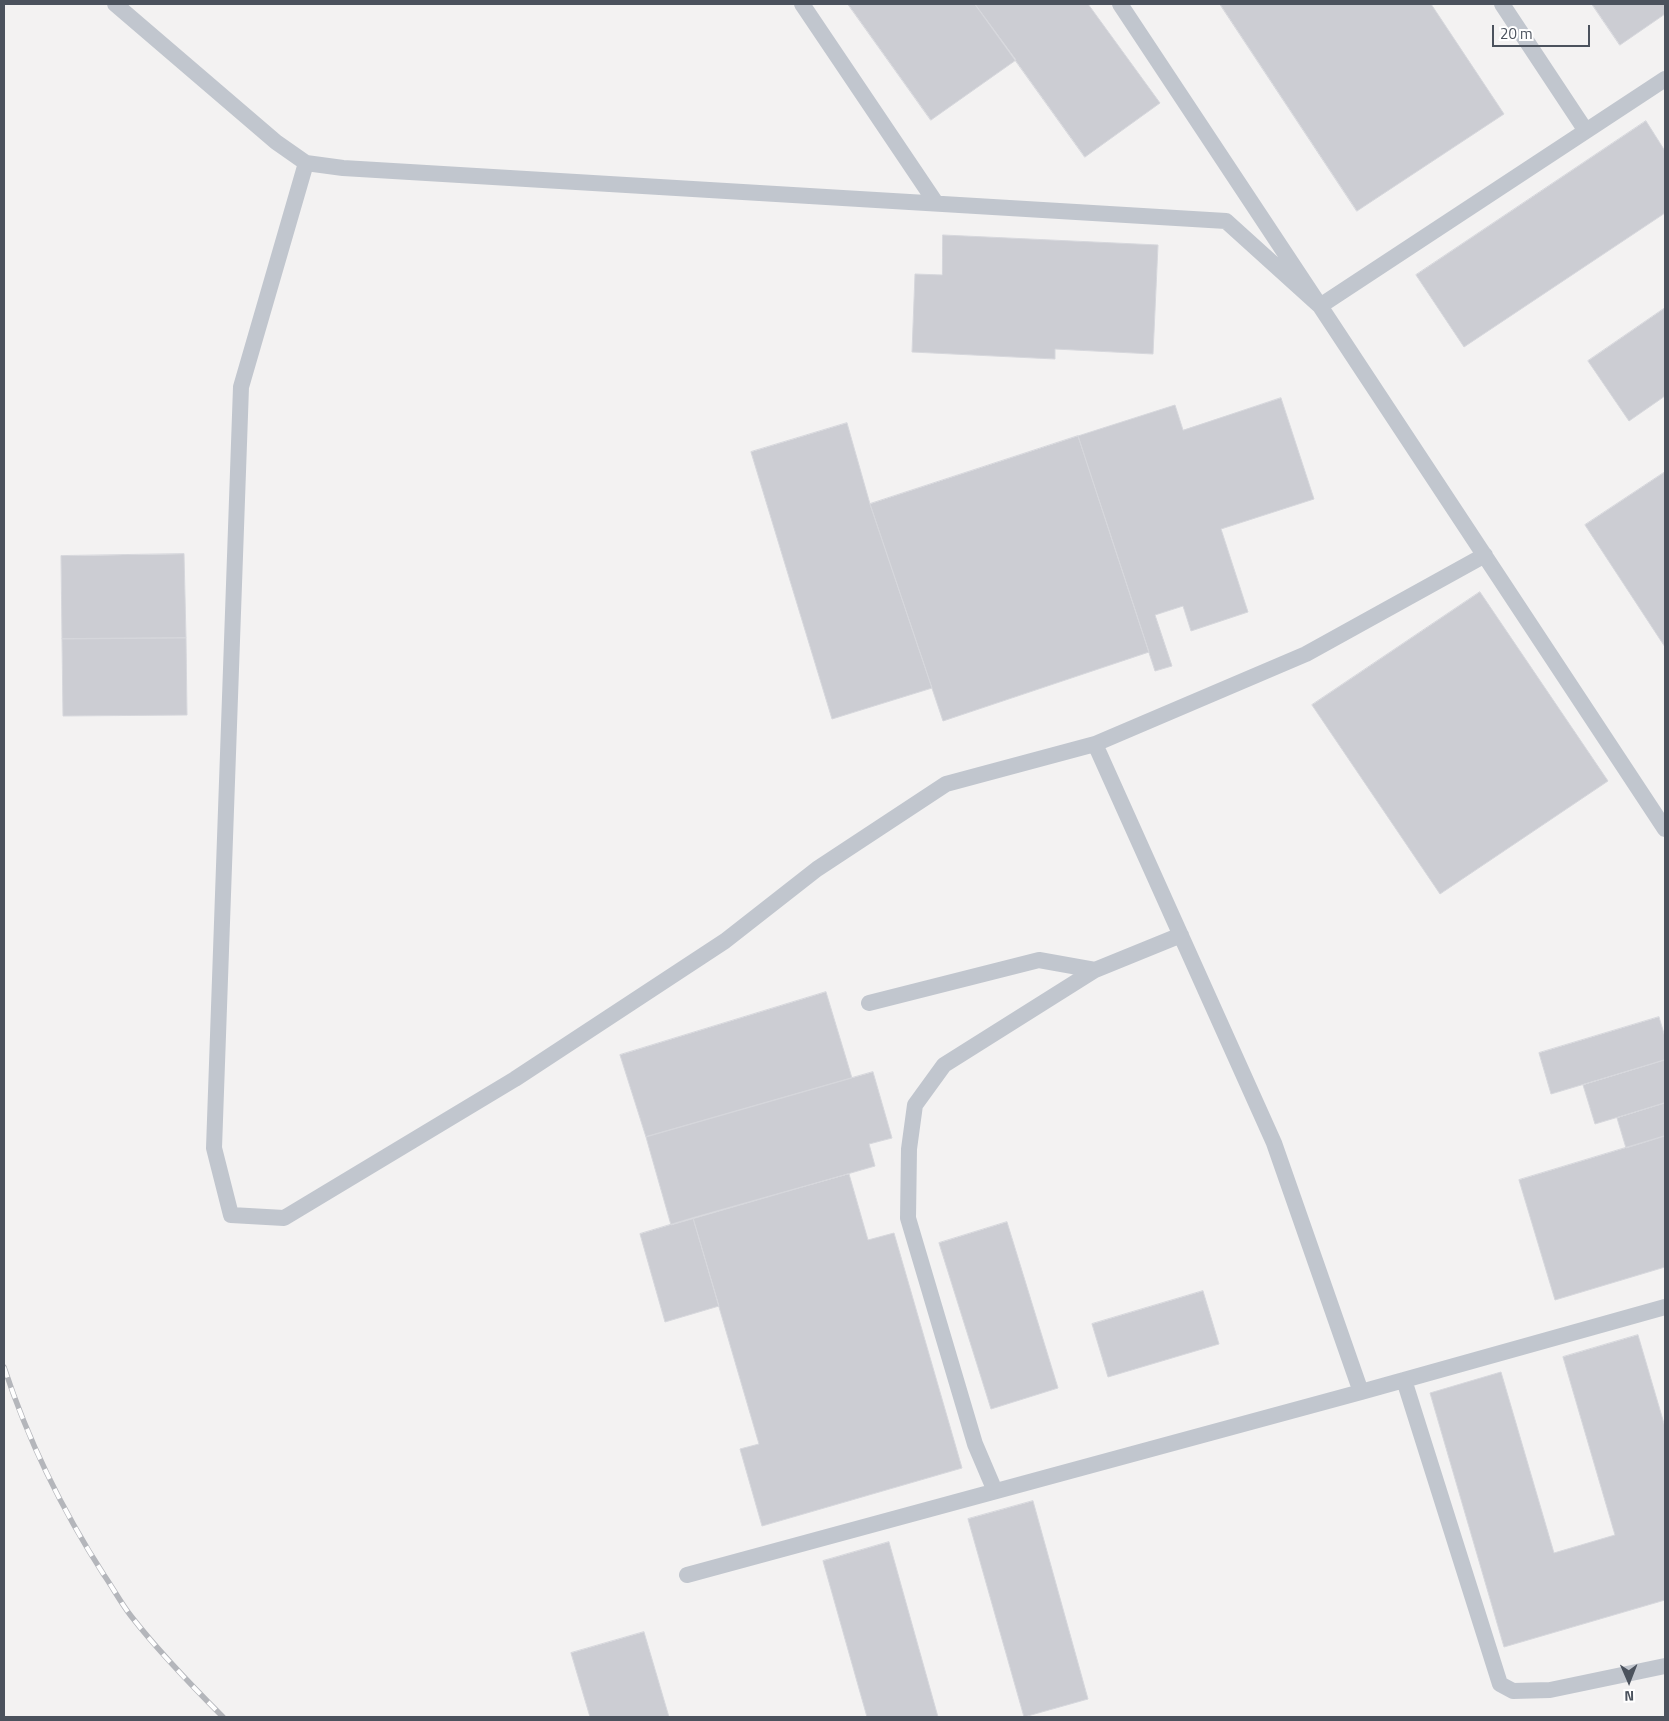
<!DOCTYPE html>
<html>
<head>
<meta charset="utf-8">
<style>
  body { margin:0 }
  #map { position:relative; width:1669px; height:1721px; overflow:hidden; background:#f3f2f2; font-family:"Titillium Web",sans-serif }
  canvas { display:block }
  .frame { position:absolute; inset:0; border:5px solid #4b525d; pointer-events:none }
  .north { position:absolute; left:1604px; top:1656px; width:50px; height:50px; -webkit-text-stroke:4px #fff; paint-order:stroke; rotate:179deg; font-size:14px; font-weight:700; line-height:20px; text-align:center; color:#4b525d }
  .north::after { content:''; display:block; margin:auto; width:18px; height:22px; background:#4b525d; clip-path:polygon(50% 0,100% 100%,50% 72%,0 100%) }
  .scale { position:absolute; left:1492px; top:25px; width:98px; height:22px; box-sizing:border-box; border:2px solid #4b525d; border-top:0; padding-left:6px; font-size:15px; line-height:18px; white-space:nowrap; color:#4b525d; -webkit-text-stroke:4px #fff; paint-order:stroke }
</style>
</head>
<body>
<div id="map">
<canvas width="1669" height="1721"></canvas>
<div class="frame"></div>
<div class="north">N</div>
<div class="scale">20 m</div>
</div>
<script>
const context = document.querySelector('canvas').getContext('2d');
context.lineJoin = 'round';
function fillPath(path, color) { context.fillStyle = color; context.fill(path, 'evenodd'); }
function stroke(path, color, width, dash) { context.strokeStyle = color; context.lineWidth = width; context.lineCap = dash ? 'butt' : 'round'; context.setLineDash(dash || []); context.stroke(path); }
const building = new Path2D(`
  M848,4H975L1016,60L931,120Z
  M975,4H1088L1160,103L1085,157Z
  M1220,4H1431L1504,114L1357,211Z
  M1592,4H1665V14L1620,45Z
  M1646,121L1665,151V213L1464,347L1416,275Z
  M943,235L1158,245L1153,354L1055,349V359L912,352L915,274L942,275Z
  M1665,308V396L1629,421L1588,361Z
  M1281,398L1314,499L1221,529L1248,612L1191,631L1183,606L1155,615L1172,666L1155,671L1078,436L1175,405L1183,430Z
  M847,423L870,504L932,688L832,719L751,452Z
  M1078,436L1149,652L943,721L870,504Z
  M1665,472V647L1585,525Z
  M184,554L186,638L62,639L61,556Z
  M1480,592L1608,781L1440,894L1312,705Z
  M186,638L187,715L63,716L62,639Z
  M826,992L852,1078L646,1137L620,1055Z
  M1659,1017L1665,1037V1060L1551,1094L1539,1053Z
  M1665,1060V1103L1595,1124L1583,1085Z
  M873,1072L892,1138L869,1144L875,1166L671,1225L646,1137Z
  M1665,1103V1136L1626,1148L1617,1118Z
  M1665,1136V1267L1555,1300L1519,1180Z
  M849,1174L868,1240L894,1233L962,1468L762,1526L740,1449L759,1444L693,1218Z
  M693,1218L719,1306L665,1322L640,1234Z
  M1007,1222L1058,1388L991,1409L939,1243Z
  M1203,1291L1219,1344L1108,1377L1092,1324Z
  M1638,1335L1665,1427V1600L1504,1647L1430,1393L1501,1372L1554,1553L1615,1535L1563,1357Z
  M1033,1501L1088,1699L1024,1717L968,1519Z
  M889,1542L938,1717H867L823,1561Z
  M644,1632L669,1717H590L571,1653Z`);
fillPath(building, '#cccdd3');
stroke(building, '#d6d7dc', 1);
stroke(new Path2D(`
  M115,4L276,142L306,163L343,168L1226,221L1320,306L1665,829
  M802,4L936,203
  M1120,4L1320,306L1665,79
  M1502,4L1586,131
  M306,163L241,387L214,1148L231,1215L284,1218L515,1079L725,941L817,869L946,784L1095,744
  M1485,555L1306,654L1095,744L1274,1143L1361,1392L1404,1380L1500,1684L1513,1691L1550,1690L1665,1666
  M869,1003L1039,960L1095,970
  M1404,1380L1665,1307
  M995,1491L975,1444L908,1218L909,1149L915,1105L944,1065L1095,970L1181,935
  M687,1575L1361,1392`), '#c1c6ce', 16);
const rail = new Path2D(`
  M4,1367C28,1440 62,1510 104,1575C113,1588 121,1603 131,1616C159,1652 191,1685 223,1717`);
stroke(rail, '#b4b6bb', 5.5);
stroke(rail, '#fff', 4, [11]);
</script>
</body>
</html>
